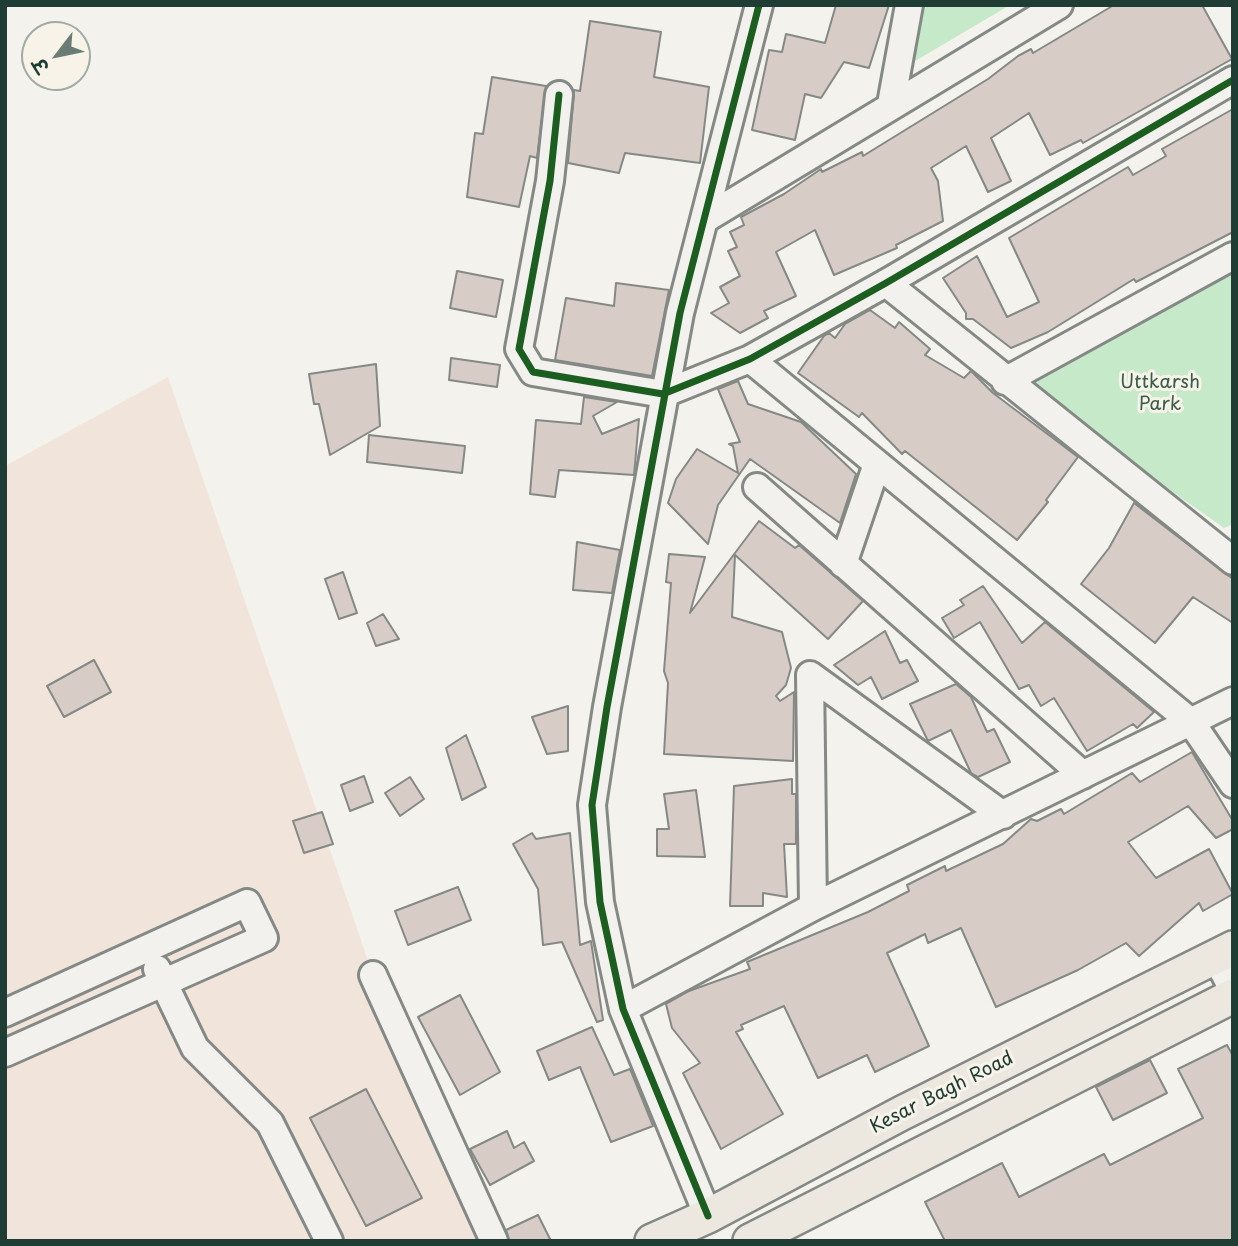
<!DOCTYPE html>
<html>
<head>
<meta charset="utf-8">
<style>
  body { margin:0 }
  #map { position:relative; width:1238px; height:1246px; overflow:hidden; background:#f4f2ec; font-family:"Playpen Sans","Playpen Sans Deva",sans-serif }
  canvas { display:block }
  .frame { position:absolute; inset:0; border:7px solid #1f3d34; pointer-events:none }
  .north { position:absolute; left:21px; top:21px; width:70px; height:70px; box-sizing:border-box; background:#f7f3e8; border:2px solid #a1aaa0; border-radius:50%; rotate:238deg; font-size:19px; font-weight:700; line-height:28px; text-align:center; color:#1f3d34 }
  .north::after { content:''; display:block; margin:auto; width:24px; height:32px; background:#6a7c74; clip-path:polygon(50% 0,100% 100%,50% 72%,0 100%) }
</style>
</head>
<body>
<div id="map">
<canvas width="1238" height="1246"></canvas>
<div class="frame"></div>
<div class="north">उ</div>
</div>
<script>
const context = document.querySelector('canvas').getContext('2d');
context.lineJoin = 'round';
function fillPath(path, color) { context.fillStyle = color; context.fill(path, 'evenodd'); }
function stroke(path, color, width, dash) { context.strokeStyle = color; context.lineWidth = width; context.lineCap = dash ? 'butt' : 'round'; context.setLineDash(dash || []); context.stroke(path); }
function label(font, color, halo, rows, align = 'center') {
  context.font = font + ' "Playpen Sans",sans-serif'; context.lineWidth = 6; context.setLineDash([]); context.textBaseline = 'middle'; context.strokeStyle = halo; context.fillStyle = color; for (const [text, x, y, turn = 0] of rows) {
    context.save(); context.translate(x, y); context.rotate((+turn || 0) * Math.PI / 180); context.textAlign = isNaN(turn) ? turn : align; if (halo) context.strokeText(text, 0, 0); context.fillText(text, 0, 0); context.restore();
  }
}
fillPath(new Path2D(`
  M168,377L373,975L494,1241H5V466Z`), '#f1e5db');
fillPath(new Path2D(`
  M917,5H1010L905,67Z
  M1233,266V524L1224,528L1025,388Z`), '#c5e9c9');
const building = new Path2D(`
  M836,5H889L869,68L844,62L821,98L805,94L795,140L752,130L769,50L782,52L786,34L825,43Z
  M1114,5H1202L1232,59L1083,143L1081,140L1050,155L1029,113L991,138L1011,181L988,192L966,146L931,168L938,181L943,221L896,245L897,248L834,275L815,230L776,252L796,296L764,311L768,318L740,333L711,313L729,303L720,287L740,276L728,251L737,247L730,232L744,225L741,217L784,194L821,169L822,172L862,152L863,156L988,79L1018,56L1031,49L1033,53Z
  M590,21L661,32L654,77L709,87L700,163L625,153L619,173L568,163L574,90L580,91Z
  M492,77L546,86L537,158L530,156L519,207L467,197L475,133L483,134Z
  M1233,109V232L1136,282L1134,279L1048,332L1011,348L973,319H966V313L943,278L977,256L1007,317L1039,302L1009,238L1128,167L1133,175L1166,156L1162,149Z
  M457,271L503,280L496,317L450,308Z
  M616,283L669,290L652,376L555,360L566,298L614,306Z
  M870,310L895,328L899,322L930,349L925,355L964,378L971,371L993,393L1078,457L1046,500L1048,502L1017,540L905,451L902,454L862,413L859,417L798,373L824,336L829,333L835,338L845,324Z
  M451,358L500,365L497,387L449,380Z
  M376,364L380,426L330,455L319,404H314L309,374Z
  M738,381L748,404L801,422L856,474L840,523L750,459L718,505L708,544L668,503L676,479L697,449L738,473L733,446L729,444L740,442L718,389Z
  M584,397L617,402L593,416L602,434L639,419L634,475L559,470L555,497L530,494L536,420L581,424Z
  M369,435L465,446L462,473L367,462Z
  M1134,503L1233,579V623L1193,597L1155,643L1081,584L1109,548Z
  M759,521L795,548L799,545L863,601L828,639L735,555L732,617L782,632L791,668L786,685L776,696L780,701L794,692L793,761L664,754L668,683L664,671L671,583L666,582L669,554L705,557L690,613Z
  M577,542L620,550L612,593L573,590Z
  M343,572L357,613L339,619L325,579Z
  M983,586L1022,643L1045,622L1154,712L1137,728L1133,724L1087,751L1054,698L1041,706L1029,685L1019,689L980,622L954,638L942,618L964,605L960,600Z
  M383,614L399,639L376,646L367,623Z
  M885,631L900,663L907,660L918,681L882,699L871,677L858,685L834,665Z
  M94,660L111,692L64,717L47,686Z
  M956,684L971,697L987,732L994,729L1010,762L978,777L971,773L951,730L928,741L910,704Z
  M568,706V751L547,754L532,717Z
  M466,735L486,787L462,800L446,748Z
  M1192,752L1233,821V829L1216,838L1188,806L1128,842L1156,878L1209,849L1233,894L1203,911L1199,903L1139,956L1126,943L1078,970L996,1007L961,928L928,943L925,934L887,953L929,1046L875,1072L867,1055L818,1078L784,1006L741,1025L743,1029L736,1032L783,1114L721,1149L683,1073L700,1063L672,1028L666,1004L689,991L750,969L747,962L868,912L909,891L907,885L945,866L946,871L1003,844L1031,819L1037,821L1061,809L1064,814L1132,773L1140,782Z
  M364,776L373,802L350,811L341,785Z
  M410,777L424,799L400,816L385,793Z
  M792,779V794H796V844H784L787,897L763,893V906H730L734,786Z
  M696,790L705,857L657,856V829H669L664,794Z
  M322,812L333,844L304,853L293,821Z
  M532,833L536,839L570,833L580,945L591,941L603,1020L597,1022L562,942L543,945L538,889L513,844Z
  M458,887L471,920L408,945L395,911Z
  M460,995L500,1072L460,1095L418,1017Z
  M592,1027L614,1075L630,1069L653,1126L611,1142L580,1067L549,1080L537,1051Z
  M1227,1045L1233,1056V1241H945L925,1202L1002,1163L1019,1197L1104,1154L1110,1165L1203,1118L1178,1069Z
  M1150,1060L1167,1093L1113,1120L1096,1087Z
  M366,1089L422,1198L366,1226L310,1118Z
  M507,1131L514,1148L524,1142L534,1161L490,1185L470,1149Z
  M538,1215L551,1241H509L506,1230Z`);
fillPath(building, '#d8cdc6');
stroke(building, '#848985', 2);
const minor = new Path2D(`
  M559,95L550,181L519,349L533,372L663,394L750,359L886,283L1233,80
  M891,104L909,5
  M705,219L1059,5
  M886,283L1233,561
  M750,359L1191,722L1233,784
  M1005,381L1233,256
  M757,487L1083,775
  M843,564L877,464
  M813,907L810,675L1003,815
  M1216,957L1233,990
  M157,969L195,1048L270,1123L329,1241
  M373,975L494,1241
  M623,1009L813,907L1233,701
  M5,1013L247,903L264,938L5,1053
  M708,1216L623,1009L600,902L592,805L607,707L680,313L759,5`);
const major = new Path2D(`
  M652,1241L708,1216L902,1113L1233,948
  M750,1241L1233,996`);
stroke(minor, '#848985', 32);
stroke(major, '#848985', 38);
stroke(minor, '#f2f1ed', 26);
stroke(major, '#ece8df', 33);
stroke(new Path2D(`
  M559,95L550,181L519,349L533,372L663,394L750,359L886,283L1233,80
  M708,1216L623,1009L600,902L592,805L607,707L680,313L759,5`), '#1b5e20', 7);
label('19px', '#395e4c', '#f7f3e8', [
  ["Uttkarsh",1160,383],
  ["Park",1160,405]
]);
label('19px', '#1f3d34', '#f7f3e8', [
  ["Kesar Bagh Road",942,1093,-27]
]);
</script>
</body>
</html>
